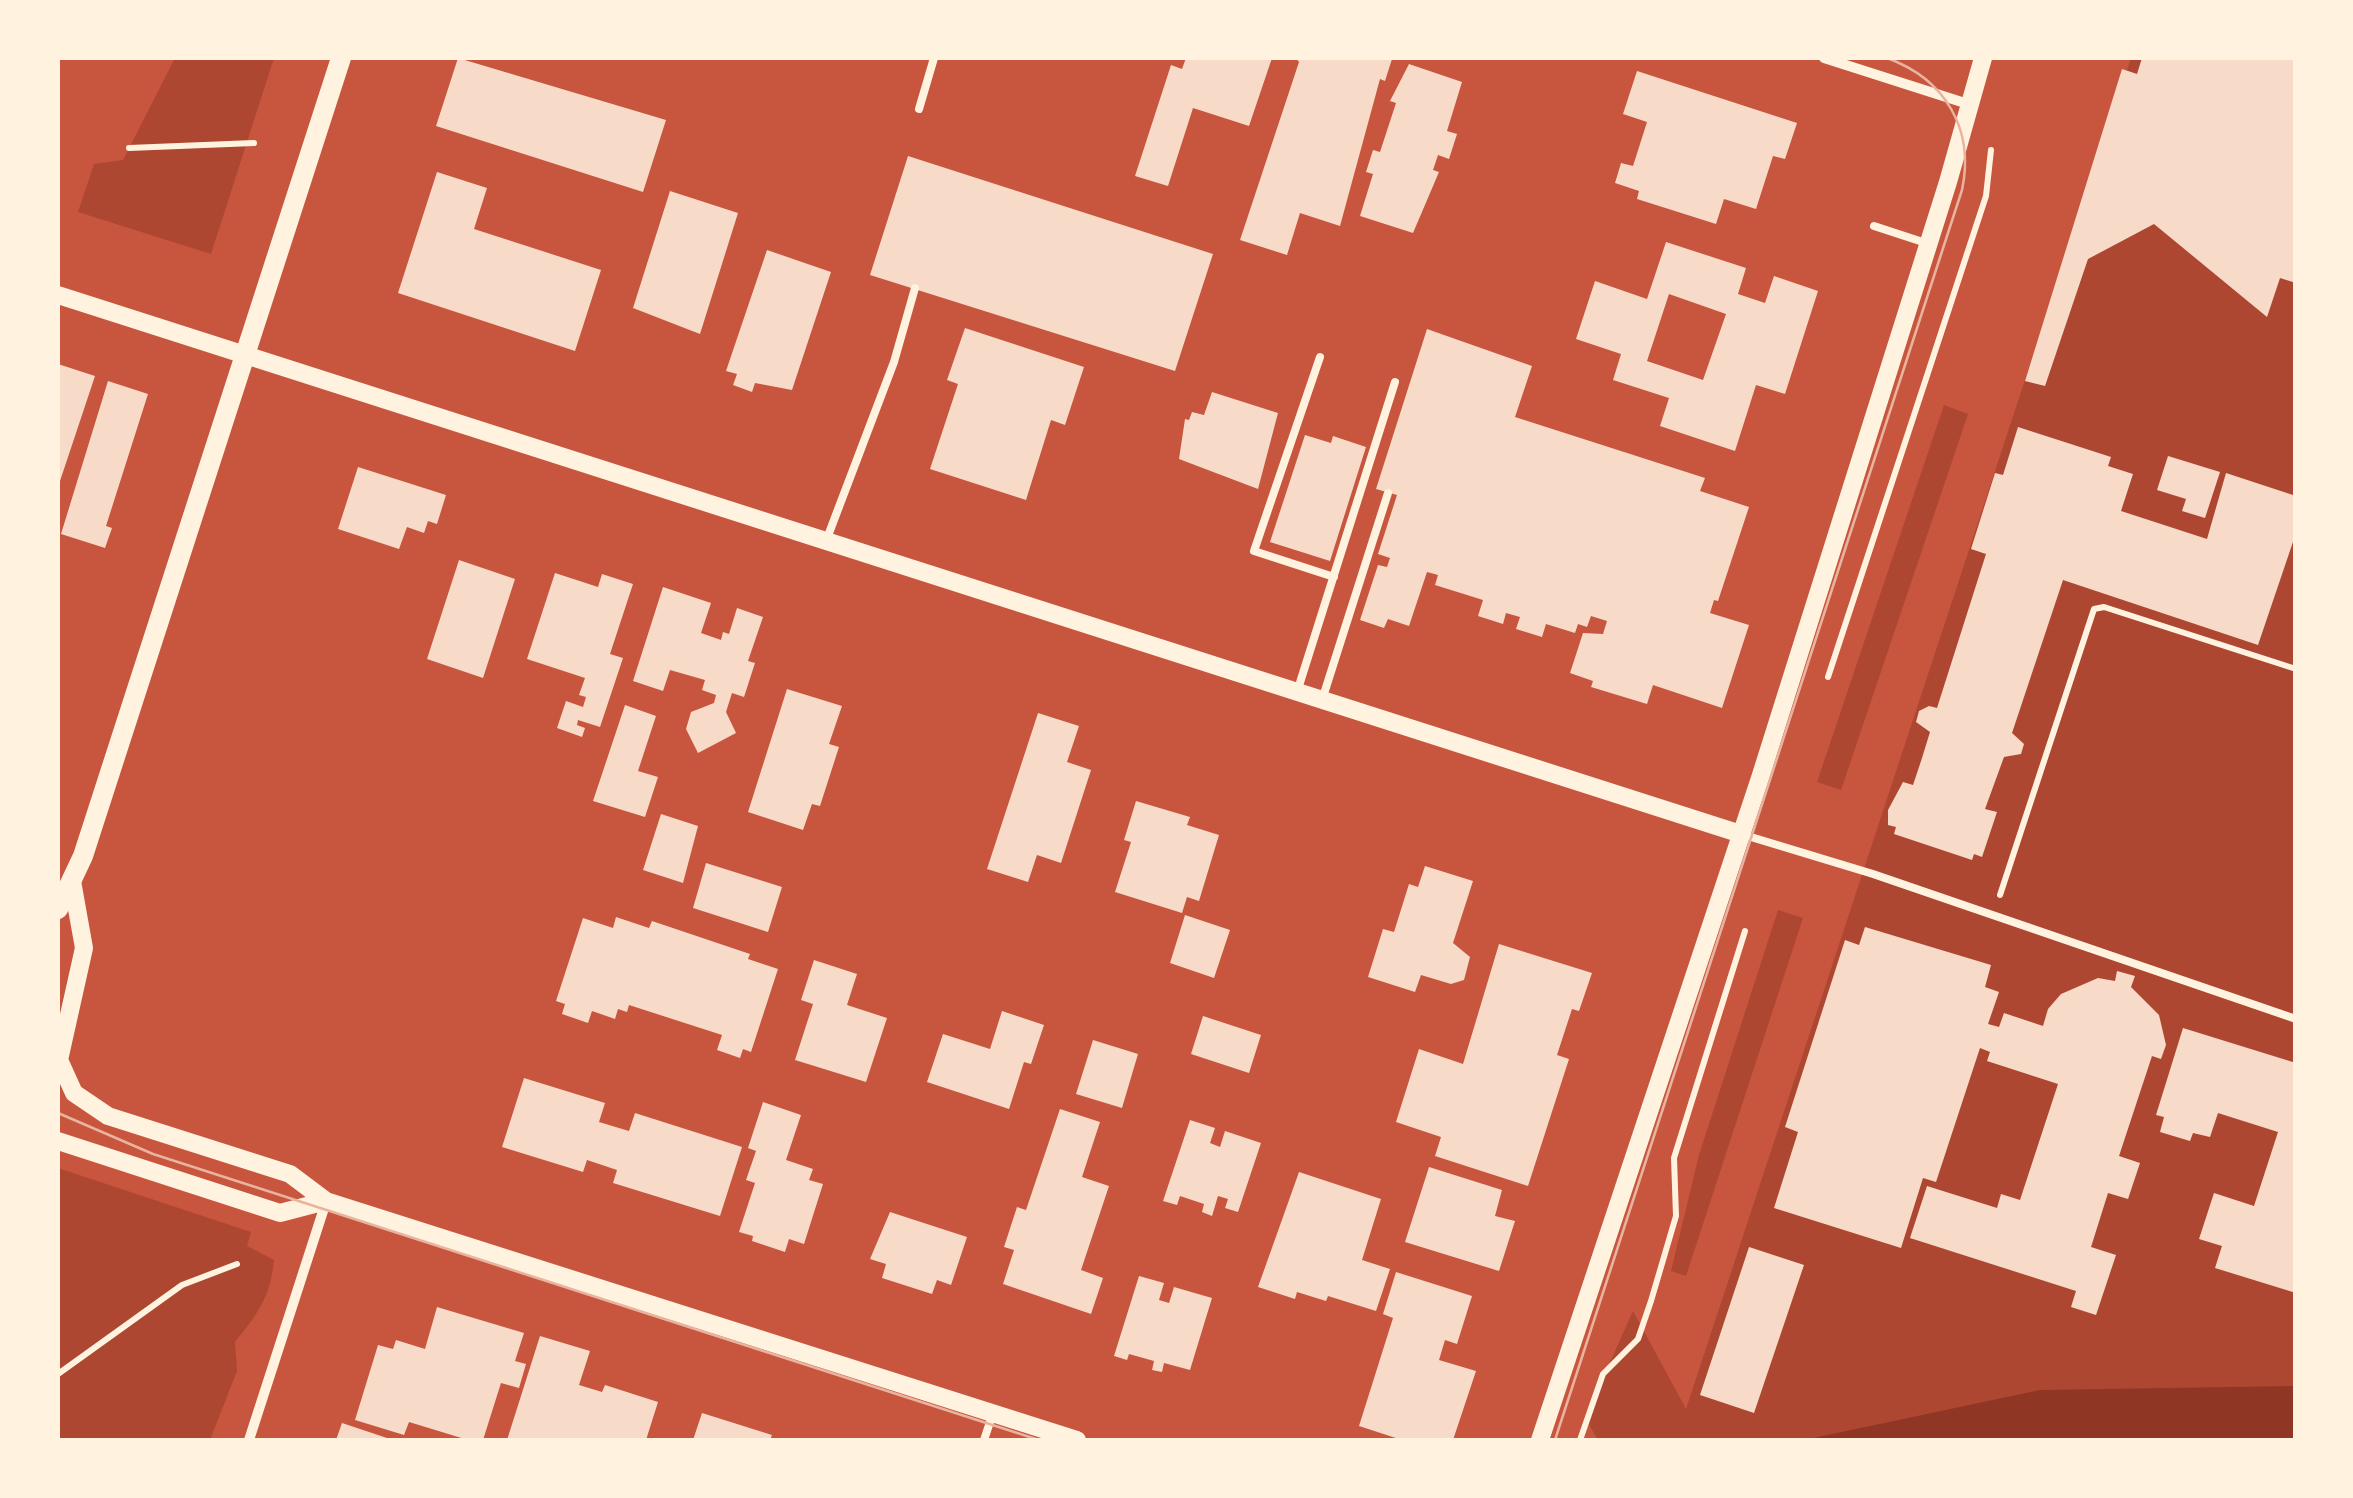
<!DOCTYPE html>
<html>
<head>
<meta charset="utf-8">
<style>
  body { margin:0 }
  #map { position:relative; width:2353px; height:1498px; overflow:hidden; background:#c8553d; font-family:Mulish,sans-serif }
  canvas { display:block }
  .frame { position:absolute; inset:0; border:60px solid #fff3e0; pointer-events:none }
</style>
</head>
<body>
<div id="map">
<canvas width="2353" height="1498"></canvas>
<div class="frame"></div>
</div>
<script>
const context = document.querySelector('canvas').getContext('2d');
context.lineJoin = 'round';
function fillPath(path, color) { context.fillStyle = color; context.fill(path, 'evenodd'); }
function stroke(path, color, width, dash) { context.strokeStyle = color; context.lineWidth = width; context.lineCap = dash ? 'butt' : 'round'; context.setLineDash(dash || []); context.stroke(path); }
fillPath(new Path2D(`
  M175,58H274L211,254L78,212L94,164L123,160Z
  M2131,58H2295V1440H1598L1585,1418L1633,1311L1686,1409Z
  M1944,405L1968,414L1841,790L1817,782Z
  M1778,910L1803,918L1686,1276L1671,1271L1699,1155Z
  M58,1168L251,1232L247,1246L274,1260C271,1296 257,1315 235,1342L237,1371L210,1440H58Z`), '#ae4732');
fillPath(new Path2D(`
  M2295,1386V1440H1804L2040,1390Z`), '#8f3625');
fillPath(new Path2D(`
  M458,58L666,120L643,192L436,126Z
  M1186,58H1272L1249,126L1193,108L1168,186L1135,176L1171,65L1182,69Z
  M1296,58L1392,59L1385,81L1380,79L1340,226L1300,213L1287,255L1240,240L1299,62Z
  M2142,58H2296V283L2280,278L2267,317L2154,224L2088,259L2045,386L2025,381L2122,69L2137,74Z
  M1409,64L1462,82L1447,131L1457,134L1449,159L1438,155L1433,170L1439,172L1413,233L1360,216L1373,174L1366,172L1373,150L1380,152L1396,103L1390,101Z
  M1637,71L1797,123L1785,159L1773,156L1756,209L1724,199L1716,224L1637,199L1639,191L1615,183L1621,163L1633,166L1647,122L1623,114Z
  M908,156L1213,254L1175,371L870,275Z
  M437,172L487,188L474,229L601,270L575,351L398,293Z
  M670,191L738,213L700,334L633,308Z
  M1666,242L1746,268L1738,294L1765,303L1774,276L1818,291L1785,394L1756,385L1735,451L1660,426L1669,398L1613,380L1621,354L1576,339L1595,281L1647,299ZM1669,294L1726,314L1703,380L1647,361Z
  M767,250L831,272L792,390L755,383L752,392L733,385L737,374L726,371Z
  M965,328L1084,367L1065,425L1051,420L1026,500L930,469L958,384L947,380Z
  M1427,329L1532,366L1515,417L1705,478L1700,491L1749,507L1718,601L1714,600L1710,613L1749,625L1722,708L1653,685L1647,704L1591,687L1593,681L1570,673L1583,633L1603,634L1607,621L1591,616L1587,627L1578,624L1575,633L1546,624L1542,637L1516,629L1520,617L1506,613L1503,624L1478,616L1483,600L1435,585L1438,575L1427,572L1409,626L1388,619L1384,628L1360,620L1378,565L1387,567L1390,558L1378,554L1397,495L1376,489Z
  M58,364L95,376L58,487Z
  M108,381L148,394L106,526L112,528L105,548L61,534Z
  M1212,392L1278,413L1258,489L1179,459L1185,419L1189,420L1192,412L1204,415Z
  M2018,427L2111,457L2108,466L2133,474L2121,511L2207,539L2226,473L2296,496V533L2258,645L2063,580L2012,733L2024,744L2021,754L2004,757L1985,809L1997,812L1982,857L1974,854L1972,860L1894,834L1896,827L1888,825V810L1903,782L1913,785L1922,758L1930,732L1916,722L1919,711L1929,706L1937,708L1986,554L1971,549L1995,473L2003,475Z
  M1305,435L1331,443L1333,436L1366,447L1330,561L1270,542Z
  M2168,456L2220,472L2205,518L2182,511L2186,499L2157,490Z
  M358,467L446,495L437,524L428,521L424,533L407,527L399,549L338,529Z
  M459,560L515,579L483,678L427,659Z
  M555,573L598,587L602,574L633,584L610,654L623,658L600,727L578,720L577,725L585,728L582,737L557,728L566,701L583,707L586,697L579,695L585,678L527,659Z
  M663,587L711,603L701,633L721,640L723,632L729,634L737,608L763,617L748,661L755,663L744,697L732,693L726,712L736,733L698,753L686,729L691,712L714,703L716,695L702,690L705,680L670,670L663,691L633,681Z
  M787,689L842,706L829,744L839,747L820,806L812,804L803,830L748,812Z
  M625,705L656,716L638,771L658,777L645,817L593,801Z
  M1038,713L1079,726L1067,762L1091,770L1061,863L1037,855L1028,882L987,869Z
  M1136,801L1190,817L1187,825L1219,835L1199,901L1187,897L1182,913L1115,892L1131,842L1124,840Z
  M661,814L698,826L683,883L643,870Z
  M706,863L782,887L768,932L693,908Z
  M1425,866L1473,881L1453,943L1470,957L1464,980L1451,984L1421,975L1415,992L1368,977L1383,929L1394,932L1409,884L1418,887Z
  M1185,915L1230,930L1214,978L1170,963Z
  M616,917L649,928L652,921L750,954L748,959L778,969L751,1052L743,1049L740,1058L717,1050L722,1035L629,1005L627,1012L618,1009L615,1019L592,1011L588,1023L562,1014L565,1004L556,1001L583,918L613,928Z
  M1865,927L1991,965L1985,987L1999,992L1988,1024L1999,1027L2004,1013L2043,1026L2048,1009L2061,994L2098,978L2115,981L2117,971L2135,976L2131,987L2159,1015L2166,1045L2161,1059L2152,1056L2119,1156L2140,1163L2128,1199L2108,1193L2091,1247L2116,1255L2096,1315L2071,1307L2076,1291L1910,1238L1927,1186L1997,1208L2001,1194L2020,1200L2058,1084L1987,1061L1990,1052L1980,1048L1936,1182L1923,1178L1901,1248L1774,1208L1798,1132L1785,1127L1845,940L1859,945Z
  M1499,944L1592,973L1579,1011L1572,1009L1557,1055L1569,1059L1528,1186L1435,1156L1441,1137L1396,1122L1419,1049L1463,1064Z
  M814,960L857,974L847,1005L887,1018L866,1082L795,1060L813,1004L801,1000Z
  M1002,1011L1044,1025L1031,1064L1024,1062L1009,1109L927,1082L943,1034L990,1049Z
  M1203,1016L1261,1035L1249,1073L1191,1054Z
  M2183,1028L2296,1063V1293L2215,1268L2222,1246L2199,1239L2214,1193L2254,1206L2278,1132L2218,1113L2210,1137L2193,1133L2190,1141L2160,1132L2164,1117L2156,1115Z
  M1093,1040L1138,1054L1122,1108L1076,1094Z
  M524,1078L605,1103L599,1122L629,1131L635,1113L742,1147L720,1216L613,1183L617,1170L587,1160L583,1172L502,1147Z
  M763,1102L801,1115L786,1160L813,1169L809,1180L823,1184L804,1244L789,1239L785,1252L752,1241L753,1236L739,1232L755,1183L746,1180L756,1151L748,1148Z
  M1060,1109L1100,1122L1082,1177L1109,1186L1081,1270L1103,1278L1091,1314L1003,1284L1014,1250L1004,1247L1017,1207L1026,1210Z
  M1190,1120L1215,1128L1210,1143L1220,1147L1225,1131L1261,1143L1238,1212L1225,1208L1228,1199L1218,1196L1212,1216L1202,1212L1204,1204L1180,1196L1177,1205L1163,1201Z
  M1429,1167L1502,1190L1495,1216L1515,1221L1499,1271L1405,1242Z
  M1299,1172L1381,1199L1362,1260L1390,1269L1376,1311L1328,1296L1326,1301L1297,1292L1295,1299L1258,1287Z
  M890,1212L967,1237L951,1285L937,1280L932,1294L882,1278L886,1264L870,1259Z
  M1749,1247L1804,1265L1754,1413L1700,1395Z
  M1396,1272L1472,1296L1457,1344L1445,1340L1439,1360L1476,1371L1453,1440H1402L1359,1426L1393,1318L1383,1314Z
  M1139,1276L1164,1283L1159,1300L1169,1303L1174,1287L1212,1298L1190,1370L1164,1363L1162,1372L1152,1370L1154,1361L1129,1354L1127,1360L1114,1356Z
  M437,1307L524,1333L515,1361L526,1364L519,1388L501,1383L483,1440H468L409,1422L404,1435L355,1420L378,1345L393,1349L396,1340L425,1349Z
  M540,1336L590,1351L579,1385L602,1392L605,1385L658,1402L646,1440H507Z
  M702,1413L772,1435L770,1440H693Z
  M342,1423L393,1440H336Z`), '#f7dbc8');
stroke(new Path2D(`
  M129,148L254,143
  M1828,677L1986,196L1991,150
  M2000,895L2094,609L2104,607L2296,669
  M58,1374L182,1285L237,1264
  M1580,1440L1603,1374L1638,1339L1651,1301L1676,1216L1674,1158L1745,931`), '#fff3e0', 6);
stroke(new Path2D(`
  M919,109L934,58
  M1874,226L1929,244
  M1320,357L1254,551L1334,577
  M826,541L894,362L915,288
  M1297,692L1395,382
  M1322,700L1388,493
  M1741,834L1873,874L2296,1019
  M984,1440L993,1413`), '#fff3e0', 8);
stroke(new Path2D(`
  M1824,58L1968,104
  M249,1440L326,1202`), '#fff3e0', 10);
stroke(new Path2D(`
  M58,295L1741,834
  M72,881L84,948L59,1060L74,1093L108,1116L290,1174L326,1201
  M58,1141L280,1213L326,1201L1077,1440
  M1540,1440L1760,778L1948,182L1983,58`), '#fff3e0', 18);
stroke(new Path2D(`
  M58,909L83,856L341,58`), '#fff3e0', 20);
stroke(new Path2D(`
  M58,1113L153,1154L1039,1440
  M1555,1440L1962,190C1975,129 1945,79 1887,58`), '#e9b49f', 2.5);
</script>
</body>
</html>
